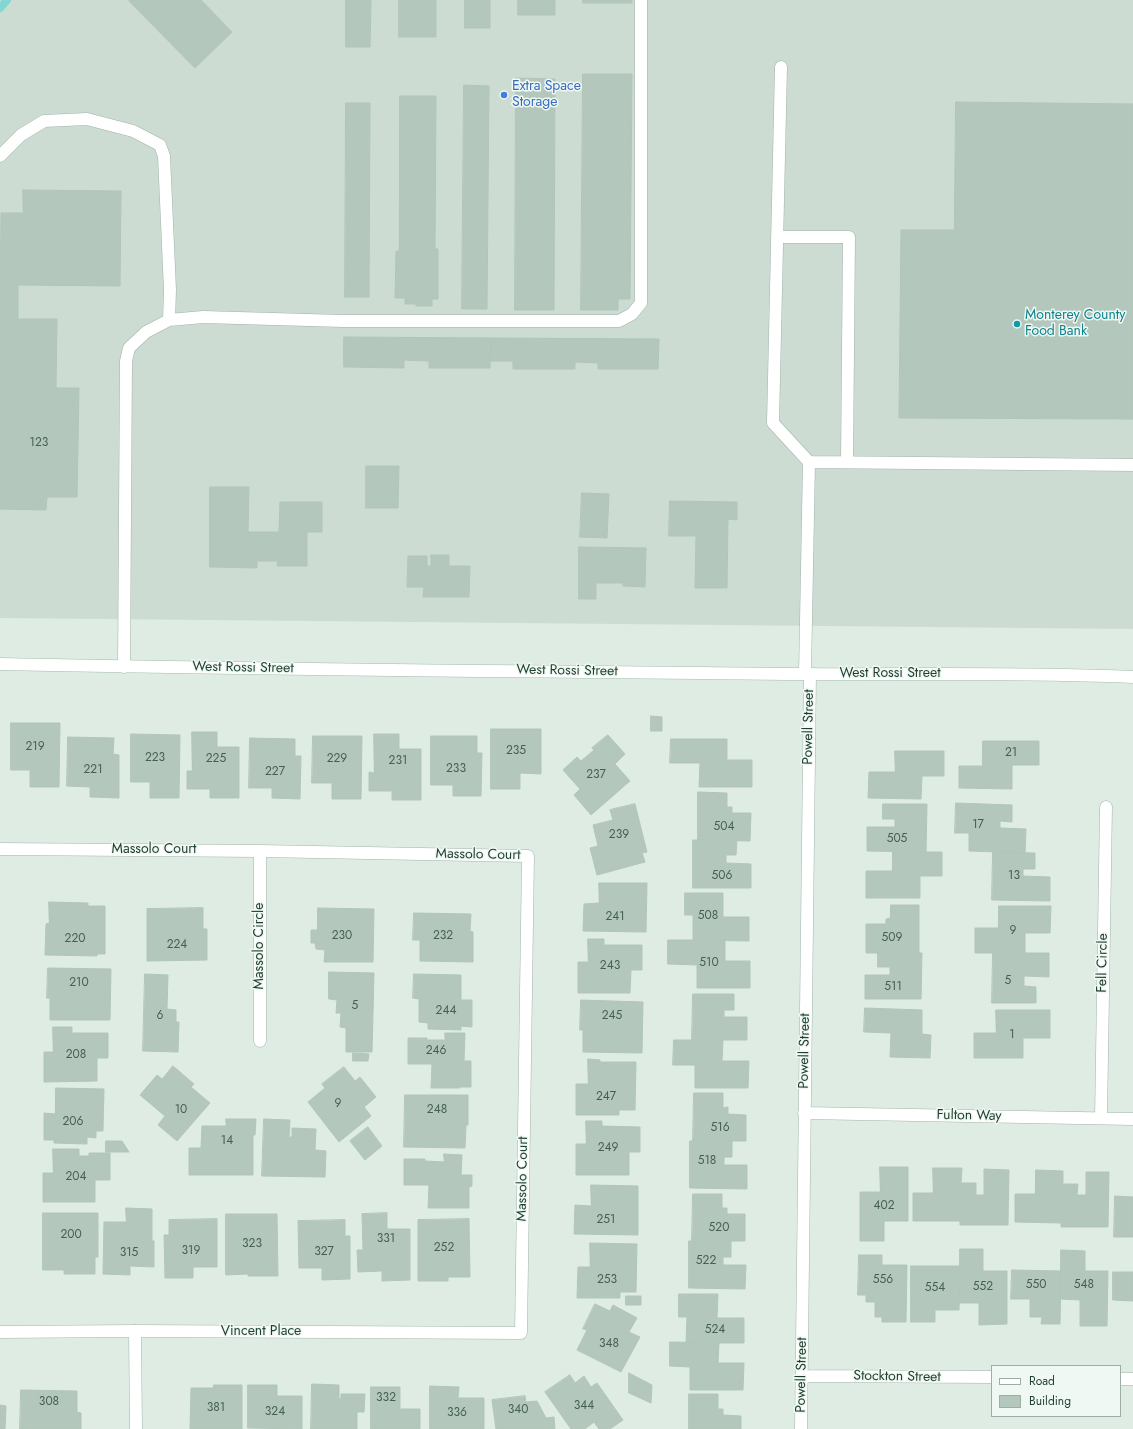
<!DOCTYPE html>
<html>
<head>
<meta charset="utf-8">
<style>
  body { margin:0 }
  #map { position:relative; width:1133px; height:1429px; overflow:hidden; background:#dfece4; font-family:Jost,sans-serif }
  canvas { display:block }
  .legend { position:absolute; left:991px; top:1365px; width:130px; height:52px; box-sizing:border-box; background:#f0f8f3; border:1px solid #9caea5; margin:0; padding:5px 7px; list-style:none; font-size:12px; color:#1e3e2f }
  .legend li { display:flex; align-items:center; gap:8px; height:20px }
  .legend b { width:20px; border:1px solid #9caea5 }
</style>
</head>
<body>
<div id="map">
<canvas width="1133" height="1429"></canvas>
<ul class="legend">
<li><b style="height:5px;background:#fff"></b>Road</li>
<li><b style="height:11px;background:#b4c7bc"></b>Building</li>
</ul>
</div>
<script>
const context = document.querySelector('canvas').getContext('2d');
context.lineJoin = 'round';
function fillPath(path, color) { context.fillStyle = color; context.fill(path, 'evenodd'); }
function stroke(path, color, width, dash) { context.strokeStyle = color; context.lineWidth = width; context.lineCap = dash ? 'butt' : 'round'; context.setLineDash(dash || []); context.stroke(path); }
function label(font, color, halo, rows, align = 'center') {
  context.font = font + ' Jost,sans-serif'; context.lineWidth = 3; context.setLineDash([]); context.textBaseline = 'middle'; context.strokeStyle = halo; context.fillStyle = color; for (const [text, x, y, turn = 0] of rows) {
    context.save(); context.translate(x, y); context.rotate((+turn || 0) * Math.PI / 180); context.textAlign = isNaN(turn) ? turn : align; if (halo) context.strokeText(text, 0, 0); context.fillText(text, 0, 0); context.restore();
  }
}
fillPath(new Path2D(`
  M0,0H1133V629L0,618Z`), '#cddcd2');
stroke(new Path2D(`
  M0,8L7,0`), '#81d7d4', 8);
const building = new Path2D(`
  M130,0H201L232,32L195,68L129,1Z
  M346,0H371L370,47H346Z
  M399,0H436V37H399Z
  M465,0H490V28H465Z
  M518,0H555V15H518Z
  M583,0H632V3H583Z
  M583,74H632L630,299H618V310H581Z
  M516,78L555,79L554,310H515Z
  M464,85L489,86L487,309H462Z
  M400,96H436L435,249H438V299H432V306H416V304H405V298H395L396,251H399Z
  M956,102L1133,104V419L899,418L901,230H954Z
  M346,103H370L369,297H345Z
  M23,190L121,191L120,286L18,285V319H0L1,213H23Z
  M0,319H57L56,388H79L77,497H47L46,510L0,509Z
  M344,337L491,338L490,368H429V361L404,360V368L344,367Z
  M491,338L659,339L658,369H598V363L575,362V369H513V361H491Z
  M366,466H399L398,508H366Z
  M210,487H249L248,532H279L280,502H322V532H307V566H277L278,561H257V568L210,567Z
  M582,493L609,494L607,538L580,537Z
  M670,501L737,502V520L728,519L727,588H695L696,536H669Z
  M579,547L646,548L645,587L623,586V583H596V599H579Z
  M431,555H449V566H470L469,597H423L424,587H407L408,556H427V566H431Z
  M651,716L662,717V731H651Z
  M11,723H60L59,787H30V770H11Z
  M491,729H541V774L520,773V789H491Z
  M192,732H217V747H239V798H210V789H187V771H192Z
  M131,734L180,735L179,798H150V782H131Z
  M374,734H399V749H421V800H392V791H369V772L374,773Z
  M608,735L625,754L615,764L630,781L591,815L574,795L580,789L563,770L577,757L581,761L594,750L592,748Z
  M313,736H362L361,799H332V783H312Z
  M431,736H477V753H482L481,796H453V785H431Z
  M68,737L114,738L113,754L119,755V798L90,797V787L67,786Z
  M250,738L295,739V756H301L300,799L272,798V788H249Z
  M671,739H727V760H752V787H699L700,763H670Z
  M983,741H1039V765H1012V789L959,788V766H982Z
  M895,751H944V776H922L921,799L868,798L869,772H895Z
  M698,792L727,793V807H732V813H751L750,841L698,840Z
  M956,803L1012,805V822L1000,821V828L1026,829L1025,853L969,851V833H955Z
  M635,804L647,852L642,853L645,862L597,875L590,848L598,846L593,825L613,820L610,810Z
  M883,804H927L926,852L867,851V827H895V819H883Z
  M693,840H737L736,855H726V863L751,864V888H693Z
  M893,852H942V876H920V898H866V871H892Z
  M993,852L1035,853V869H1023V876L1050,877V901L992,900Z
  M599,883H647L646,932L583,931L584,904L599,903Z
  M685,893H723V917H749V941L693,940V915H685Z
  M49,902L88,903V906H105V954H97V956L45,955L46,924L49,923Z
  M891,905H919V953H866V924H886V919L890,918Z
  M999,906H1051L1050,933H1025V953H975V928H998Z
  M203,908V929H207V960L147,961V909Z
  M318,908L374,909L373,962H324L325,950L316,949L315,943H311V930H317Z
  M414,913L471,914L470,931L473,932V962L420,961V940H413Z
  M588,939H604V945H642V970H631L630,993H578V962H588Z
  M668,940H725V961H750V988H697V965L668,964Z
  M878,953H922L921,999H865V975H890V967H878Z
  M993,953H1049V977L1024,976V986L1036,987V1003H992Z
  M48,968L111,969L110,1020H50V998H47Z
  M329,972L374,973L372,1052H346V1028L340,1027L341,1013H336L337,1000L329,999Z
  M145,974L168,975L167,1009L176,1010V1022H179L178,1052L143,1051Z
  M414,974L461,975V1000H472V1027L461,1026V1030L428,1029V1023L419,1022V999L413,998Z
  M693,994H734V1010H724V1017H747V1040H692Z
  M581,1000L643,1002L642,1053L583,1052V1030H580Z
  M865,1008L922,1010V1034L931,1035L930,1058L890,1057L891,1033L864,1032Z
  M996,1010H1050V1038H1023V1058H974V1033H996Z
  M53,1027H72V1033H108V1058H97V1081L44,1082V1052H53Z
  M445,1033H465L464,1061H471V1087H460V1088H431L432,1064H408V1038H427V1040H445Z
  M674,1040H723L722,1061H749L748,1088H695V1065H673Z
  M353,1053L369,1054L368,1061H353Z
  M588,1059L600,1060V1062H636L635,1110H619V1115H576V1084H588Z
  M173,1066L194,1084L191,1087L210,1103L177,1141L158,1125L165,1116L140,1095L157,1075L162,1079Z
  M344,1067L355,1081L360,1077L376,1097L364,1107L371,1116L339,1142L308,1102L325,1088L322,1084Z
  M56,1088L104,1089L103,1131H96V1138L87,1137V1144L54,1143V1140H44V1113L55,1114Z
  M694,1093H723V1108L728,1107V1114L746,1115V1141H693Z
  M405,1095H468V1125H466L465,1148L404,1147Z
  M226,1119H256L255,1135H253V1175H189V1148H201L202,1126H226Z
  M264,1119L290,1120L289,1137H292V1128L316,1129L315,1150L326,1151L325,1177L262,1176Z
  M586,1121H602V1126L640,1127V1152H629V1175H576V1144H586Z
  M368,1127L382,1146L365,1160L350,1141Z
  M106,1141H122L129,1152H106Z
  M690,1141H732V1157H724V1165H747V1189L690,1188Z
  M53,1149H79V1156H89V1153H110V1180H95V1202H43V1173H53Z
  M444,1154L462,1155L461,1175H472V1186L469,1187V1208H428L429,1185H404V1159H425V1161L444,1162Z
  M880,1167H908V1221H884V1241H860V1192H880Z
  M933,1168H962L961,1183H976V1195H984V1169L1009,1170L1008,1225H960V1221H913V1193H933Z
  M1036,1170L1063,1171V1184H1078L1077,1195H1086V1172H1109L1108,1227H1061V1223L1015,1222V1194H1035Z
  M591,1185L638,1186V1235L574,1234L575,1205L591,1206Z
  M693,1194H722V1208H727V1214H745V1241H692Z
  M1115,1196L1133,1197V1237H1114Z
  M126,1208L152,1209V1241H154V1267L130,1266V1275L103,1274L104,1222H126Z
  M43,1213H98V1257H95V1274H64V1270H43Z
  M387,1213V1229H410V1280L382,1281V1271L358,1272L357,1250H363L362,1214Z
  M226,1214H277L278,1276H248V1274L226,1275Z
  M217,1219V1267H193V1278H165L164,1235H169V1220Z
  M469,1219L470,1277H448V1281H418V1220Z
  M345,1220V1236H350V1279L322,1280V1268H299L298,1221Z
  M689,1241H731V1257H723V1265H746L745,1289L689,1288Z
  M590,1243L637,1244L636,1292H620V1298H577L578,1267H590Z
  M960,1249H983V1271H1007V1324L979,1325V1303H960Z
  M1061,1250L1085,1251V1271H1108L1107,1326H1080V1300L1061,1299Z
  M859,1255H882V1265H907L906,1322H882V1317H875V1302H866V1295H858Z
  M911,1266H960L959,1310H935V1322H911Z
  M1012,1270L1061,1271L1060,1324H1041L1042,1317H1030V1299H1011Z
  M1113,1272H1133V1301L1113,1300Z
  M679,1294H718L717,1318H744V1343H686L687,1317H679Z
  M626,1296H641V1305H626Z
  M595,1304L610,1311L613,1305L637,1318L629,1332L640,1337L621,1372L577,1350L587,1330L583,1329Z
  M670,1342L719,1343L718,1363H744L743,1390H690V1367L670,1366Z
  M629,1373L652,1385L651,1403L629,1393Z
  M570,1375L575,1383L584,1376L591,1387L597,1383L623,1420L610,1429H599L594,1422L585,1429H571L545,1392Z
  M312,1384L339,1385V1399H341V1394H365L364,1412H357V1429H311Z
  M214,1385H242V1429H190L191,1388H213Z
  M248,1385H277V1396H302V1429L248,1428Z
  M430,1386L459,1387L458,1398H484V1429H430Z
  M371,1387H400V1409H420V1429H371Z
  M21,1390L77,1391V1412L81,1413V1429H20Z
  M689,1394H718V1409H723V1415L741,1416V1429H689Z
  M525,1396L526,1402L537,1401L546,1418L554,1417L555,1429H496L492,1400Z
  M0,1405L6,1406L5,1429H0Z`);
fillPath(building, '#b4c7bc');
stroke(building, '#b1c6b9', 1);
const lane = new Path2D(`
  M781,67L773,423L809,462
  M0,156L21,135L44,121L87,119L133,131L160,145L164,156L170,290L169,320
  M777,237H849L847,462
  M124,667L126,361L129,348L146,332L169,320L203,317L343,321H619L632,314L641,303V0
  M805,674L809,462L1133,465`);
const street = new Path2D(`
  M0,849L260,851L528,856L521,1333L135,1331L0,1332
  M260,1041V851
  M804,1113L1133,1119
  M1101,1118L1106,807
  M135,1331L136,1429
  M802,1376L992,1377
  M1120,1379H1133
  M801,1429L810,674`);
const secondary = new Path2D(`
  M0,664C266,670 531,671 797,674C909,675 1021,672 1133,677`);
stroke(lane, '#a1b4aa', 13);
stroke(street, '#a1b4aa', 13);
stroke(secondary, '#9fbcad', 13);
stroke(lane, '#fff', 12);
stroke(street, '#fff', 12);
stroke(secondary, '#fff', 12);
for (const [x, y, r, color] of [
  [504,95,4,"#3f7fe0"],
  [1017,324,4,"#0f9aa8"]
]) { const dot = new Path2D(); dot.arc(x, y, r, 0, 2 * Math.PI); context.fillStyle = color; context.fill(dot); stroke(dot, '#f0f8f3', 1.5); }
label('12px', '#446052', null, [
  ["123",39,443],
  ["219",35,747],
  ["235",516,751],
  ["21",1011,753],
  ["223",155,758],
  ["225",216,759],
  ["229",337,759],
  ["231",398,761],
  ["233",456,769],
  ["221",93,770],
  ["227",275,772],
  ["237",596,775],
  ["17",978,825],
  ["504",724,827],
  ["239",619,835],
  ["505",897,839],
  ["506",722,876],
  ["13",1014,876],
  ["508",708,916],
  ["241",615,917],
  ["9",1013,931],
  ["230",342,936],
  ["232",443,936],
  ["509",892,938],
  ["220",75,939],
  ["224",177,945],
  ["510",709,963],
  ["243",610,966],
  ["5",1008,981],
  ["210",79,983],
  ["511",893,987],
  ["5",355,1006],
  ["244",446,1011],
  ["6",160,1016],
  ["245",612,1016],
  ["1",1012,1035],
  ["246",436,1051],
  ["208",76,1055],
  ["247",606,1097],
  ["9",338,1104],
  ["10",181,1110],
  ["248",437,1110],
  ["206",73,1122],
  ["516",720,1128],
  ["14",227,1141],
  ["249",608,1148],
  ["518",707,1161],
  ["204",76,1177],
  ["402",884,1206],
  ["251",606,1220],
  ["520",719,1228],
  ["200",71,1235],
  ["331",386,1239],
  ["323",252,1244],
  ["252",444,1248],
  ["319",191,1251],
  ["327",324,1252],
  ["315",129,1253],
  ["522",706,1261],
  ["253",607,1280],
  ["556",883,1280],
  ["550",1036,1285],
  ["548",1084,1285],
  ["552",983,1287],
  ["554",935,1288],
  ["524",715,1330],
  ["348",609,1344],
  ["332",386,1398],
  ["308",49,1402],
  ["344",584,1406],
  ["381",216,1408],
  ["340",518,1410],
  ["324",275,1412],
  ["336",457,1413]
]);
label('14px', '#366cbe', '#f0f8f3', [
  ["Extra Space",512,87],
  ["Storage",512,103]
], 'left');
label('14px', '#0d838f', '#f0f8f3', [
  ["Monterey County",1025,316],
  ["Food Bank",1025,332]
], 'left');
label('14px', '#1e3e2f', '#f0f8f3', [
  ["West Rossi Street",243,668,1],
  ["West Rossi Street",567,671,1],
  ["West Rossi Street",890,674],
  ["Powell Street",809,727,-89],
  ["Massolo Court",154,850],
  ["Massolo Court",478,855,1],
  ["Massolo Circle",260,946,-90],
  ["Fell Circle",1103,963,-89],
  ["Powell Street",805,1051,-89],
  ["Fulton Way",969,1116,1],
  ["Massolo Court",523,1179,-89],
  ["Vincent Place",261,1332],
  ["Powell Street",802,1375,-89],
  ["Stockton Street",897,1377,1]
]);
</script>
</body>
</html>
